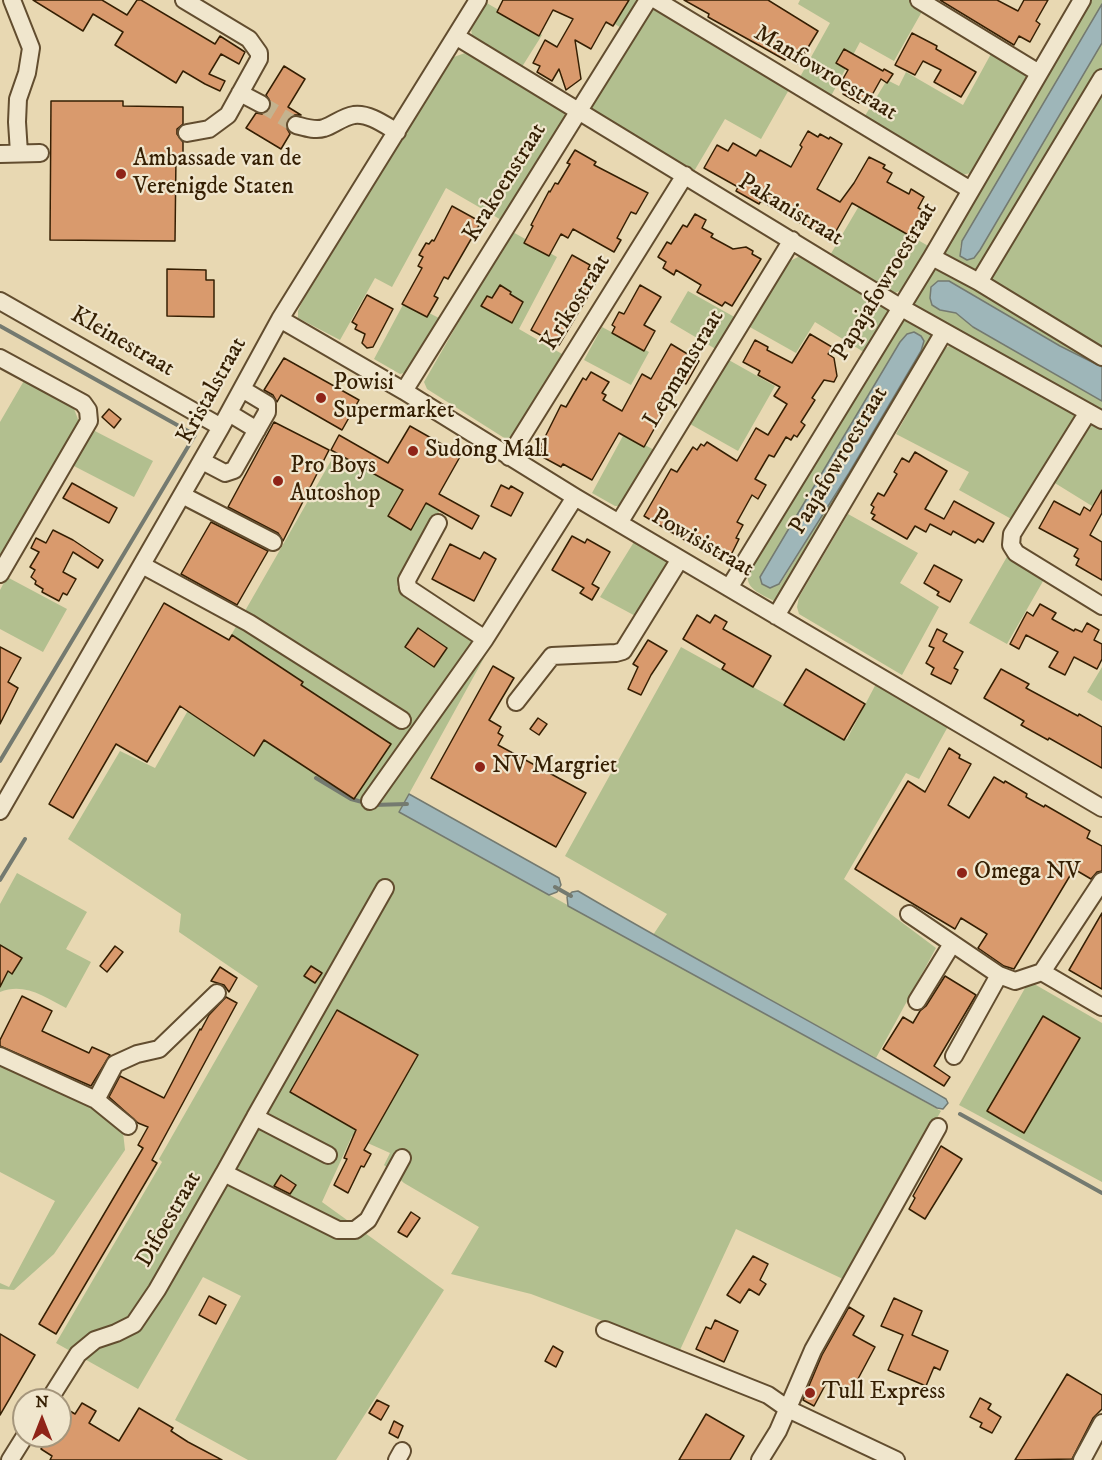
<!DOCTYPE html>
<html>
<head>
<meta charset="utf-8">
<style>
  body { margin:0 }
  #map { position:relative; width:1102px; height:1460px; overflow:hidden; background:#e8d8b2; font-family:"IM FELL DW Pica",serif }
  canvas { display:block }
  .north { position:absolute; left:12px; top:1388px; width:60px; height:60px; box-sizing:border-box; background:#f0e6cd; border:2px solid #a5967c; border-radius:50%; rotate:0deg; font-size:16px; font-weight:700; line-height:24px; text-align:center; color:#351f03 }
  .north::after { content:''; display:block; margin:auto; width:21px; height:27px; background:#8f2418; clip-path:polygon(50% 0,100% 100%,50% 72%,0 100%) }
</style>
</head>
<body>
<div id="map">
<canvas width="1102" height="1460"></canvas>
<div class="north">N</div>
</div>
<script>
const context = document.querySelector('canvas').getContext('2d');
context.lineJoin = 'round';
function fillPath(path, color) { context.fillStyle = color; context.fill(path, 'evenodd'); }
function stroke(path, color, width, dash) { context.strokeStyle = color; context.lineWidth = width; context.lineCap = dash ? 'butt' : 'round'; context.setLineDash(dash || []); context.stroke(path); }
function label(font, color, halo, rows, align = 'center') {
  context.font = font + ' "IM FELL DW Pica",serif'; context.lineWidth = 4.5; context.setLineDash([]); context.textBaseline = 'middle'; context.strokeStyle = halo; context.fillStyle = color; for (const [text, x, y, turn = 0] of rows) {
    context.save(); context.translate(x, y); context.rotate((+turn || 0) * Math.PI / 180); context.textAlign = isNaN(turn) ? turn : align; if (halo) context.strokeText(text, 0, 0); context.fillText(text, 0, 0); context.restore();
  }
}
fillPath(new Path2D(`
  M575,0H640L623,29Z
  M800,0H910L924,8L894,61L860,42L831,96L800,77L830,23L798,4Z
  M1090,0H1102V4L962,241L960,248L974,258L1102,43V69L992,254L978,271L970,272L945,256L943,250L946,243Z
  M485,2L542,35L520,70L475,43C466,27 476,16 485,2Z
  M655,6L791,86L761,139L725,119L693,173L594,115L591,108L592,101L648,8Z
  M992,52L1027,75L1028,82L975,172L962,175L954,173L863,119L887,80L899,86L906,72L963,105Z
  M465,53L515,81L564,112L566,120L503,221L446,188L392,287L375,278L340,340L298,318V311L302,302L451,58Z
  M1098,95L1102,98V350L988,278Z
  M859,206L930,247L902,290L895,293L887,292L829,257Z
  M511,231L557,257L519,329L569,358L516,441H509L427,389L424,382Z
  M798,257H804L883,304L888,309V316L867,354L815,322L796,353L748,326L786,263Z
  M938,270L947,271L1102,362V367L1060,346L949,281L940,310L956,313L973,327L1102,401V414L917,307L914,301L932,271Z
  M688,291L738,319L719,351L670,322Z
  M405,301L443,320L408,372L400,374L374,359Z
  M910,317L931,331L933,336L776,602C764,595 745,590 748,574L903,319ZM907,334L921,351L849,473L780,584H762L760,577L900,342Z
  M602,327L649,352L631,385L584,360Z
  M951,345L958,346L1077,415L1015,521L959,490L969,472L896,434L944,349Z
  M727,359L775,386L738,451L690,424Z
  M25,379L73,406L79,422L0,560V422Z
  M1089,420L1102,424V489L1092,506L1050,480Z
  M91,429L153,461L134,497L72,465Z
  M624,434L660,453L622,506H615L592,493Z
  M336,452L440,510L397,587L490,647L399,812L941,1111L845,1280L736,1229L680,1350L531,1294L451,1274L479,1227L404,1183L384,1165L390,1153L352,1136L322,1202L444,1290L336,1460H248L175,1420L241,1296L203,1277L138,1389L56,1343L162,1162L159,1159L258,986L179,932L181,914L68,839L120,751L155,768Z
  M848,514L918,553L900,583L939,607L902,675L799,614L797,607L799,597Z
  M637,537L675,558L641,619L600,597Z
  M1008,555L1046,576L1007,644L969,623Z
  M7,577L67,609L43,652L0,629V590Z
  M681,647L847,739L878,680L951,721L919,779L906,773L844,879L936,948L876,1058L653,935L667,914L565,856Z
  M1102,667V701L1087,692Z
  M17,873L87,912L66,949L91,962L66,1008C45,997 24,982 0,992V904Z
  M1029,981L1102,1023V1182L959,1105Z
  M0,1062L94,1105L123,1132L125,1150L54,1254L14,1290L0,1289V1283L9,1287L55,1201L0,1172Z`), '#b2bf8f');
const water = new Path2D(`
  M1102,4V43L980,250L974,258L967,260L960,256L962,241Z
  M938,281H949L1060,346L1102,367V401L973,327L956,313L940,310L932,305L930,298L931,287Z
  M914,332L921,336L924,341L921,351L849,473L779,584L770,588L762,584L760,577L900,342L907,334Z
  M409,794L559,878L561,885L557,892L549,895L399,812Z
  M578,891C700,963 825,1028 946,1099L948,1103L943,1109L937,1108L568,906L567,897L572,892Z`);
fillPath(water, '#9eb6b9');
stroke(water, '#747a70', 1.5);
stroke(new Path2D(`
  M0,326L195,435L0,761
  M316,778L351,799L366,803
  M373,805L407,804
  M0,880L25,839
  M555,887L571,896
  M960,1114L1102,1193`), '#747a70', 4);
const building = new Path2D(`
  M33,0H102L127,15L137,0H141L215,44L220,36L245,52L239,64L221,54L209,74L225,81L220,91L205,84L183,71L176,83L115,45L123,32L93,14L83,31Z
  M503,0H629L613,26L606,22L591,49L575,40L581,79L566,90L559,69L552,81L537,72L540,66L533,63L545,40L557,47L573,19L553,10L539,36L497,12Z
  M684,0H768L818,31L798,64L787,58L785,60L762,47L708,17L709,14Z
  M940,0H997L1018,11L1024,0H1048L1036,21L1040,24L1030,42L1019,36L1014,45Z
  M912,33L937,46L936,49L976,72L961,97L934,82L941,70L923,61L915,75L895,65Z
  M844,49L883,71L884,69L893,74L887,83L881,79L867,104L861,101L859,103L843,94L846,87L840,84L848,70L836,63Z
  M284,66L305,79L288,107L301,115H294L288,118L286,127L290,134L281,149L246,128L256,113L262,114L270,109L271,103L266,95Z
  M51,101H123V106L183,107V124L177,129V134L183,142V156H176L175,241L50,240Z
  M808,131L818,137L820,134L829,139L830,137L842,144L817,189L840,202L854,183L869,157L885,165L883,168L892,173L887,182L909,194L911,189L924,197L918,208L926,212L912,237L852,203L831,240L761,201L759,204L736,191L738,187L704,168L717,145L728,151L733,143L756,156L760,150L791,167L802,147L800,145Z
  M575,150L596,162L594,165L648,193L636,214L631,212L617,238L621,240L614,252L573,229L568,238L561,234L549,256L524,243L533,226L531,225L549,191L550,192L555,183L558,184L570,164L567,163Z
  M452,206L481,222L448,279L444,277L434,296L438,298L427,317L402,304L422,268L418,266L423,257L419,255L426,243L429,244L432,240L434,241Z
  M695,214L706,220L702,228L713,234L711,237L733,249L746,247L753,251L752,254L761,259L732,306L725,302L722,306L697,292L701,285L676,270L674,275L663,268L666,262L658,257L667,242L671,244L683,225L687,227Z
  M572,255L590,265L588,269L595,273L592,278L597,281L559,345L531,330Z
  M167,269L206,270V280H214V317L167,316Z
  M500,285L511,292L510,294L523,302L512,323L481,306L487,296L492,298Z
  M640,285L661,297L644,325L655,331L644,351L612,333L615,327L612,325L619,312L624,314Z
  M367,295L393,309L373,347L367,348L362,343L365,334L355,329L357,325L352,322Z
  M810,334L832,347L828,354L834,358L837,376L834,382L824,380L812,398L815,400L801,422L805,425L797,437L794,435L791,440L786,437L774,457L769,455L755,479L766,485L758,499L752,495L737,522L743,525L736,538L739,539L732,553L722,554L692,537L688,542L644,516L671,469L677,472L693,447L697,450L701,444L704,446L707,442L737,461L756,428L768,435L787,404L774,396L780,387L758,375L760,371L743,362L755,340L768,347L767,350L792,363Z
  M671,344L699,361L686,384L681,381L644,447L619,433L592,480L563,464L561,467L539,455L543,449L540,447L561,405L566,407L583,378L586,380L591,372L609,382L602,393L606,395L603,400L622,411L642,374L651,379Z
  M284,358L359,400L342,430L281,395L277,402L273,395L264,390Z
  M109,409L121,419L114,428L102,417Z
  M274,422L329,450L283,541L278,533L228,507Z
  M410,426L461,455L439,494L479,516L472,529L426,503L411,530L388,516L403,490L331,450L339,435L388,463Z
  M915,452L947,471L925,509L944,519L954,501L994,523L983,542L978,539L975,543L953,531L951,535L930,524L926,532L915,526L907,539L872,519L875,515L871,513L874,507L871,505L878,493L884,496L897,474L894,472L902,458L909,462Z
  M72,483L117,508L109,523L63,498Z
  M501,485L509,489L511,486L523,493L511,516L491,506Z
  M1102,490V513L1090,535L1102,542V580L1076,565L1079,559L1074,556L1078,549L1039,528L1054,501L1080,515L1084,507L1090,511Z
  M211,522L268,551L237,605L181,574Z
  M53,530L73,540L103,560L98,568L73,552L63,572L76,579L67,595L63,593L59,601L42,592L43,589L35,584L36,581L31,577L35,570L30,567L39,552L31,548L36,538L46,543Z
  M572,536L585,543L587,539L610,552L592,584L599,588L592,600L580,593L584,588L552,570Z
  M450,544L480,559L484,552L496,559L474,601L432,579Z
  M934,565L962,580L950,602L937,595L939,592L924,583Z
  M164,603L229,640L232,635L303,682L301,685L391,744L354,799L264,740L254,756L180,706L147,762L116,744L73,818L49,804Z
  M1040,604L1056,613L1052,619L1074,631L1075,629L1082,632L1087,623L1099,630L1094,640L1102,644V659L1097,669L1074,657L1065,675L1049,667L1058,652L1026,635L1019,649L1010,644L1027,612L1033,616Z
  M697,615L710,623L715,615L727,622L723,629L771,656L753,687L722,669L725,664L683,639Z
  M418,628L447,648L434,667L405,647Z
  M937,629L947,634L943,641L963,652L954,668L958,670L951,684L931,674L934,668L926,663L934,648L929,646Z
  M648,640L667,651L651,675L641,695L628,689L638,667L633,664Z
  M0,647L21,658L8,682L18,688L0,724Z
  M493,666L514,678L489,720L501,727L498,733L503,736L498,745L586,793L556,847L431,778Z
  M806,669L865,704L844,740L784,705Z
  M1001,669L1029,684L1026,688L1078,716L1079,714L1102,727V768L1049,738L1048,740L1021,725L1024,721L984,698Z
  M538,718L547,724L539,735L530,729Z
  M949,748L960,755L959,758L971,764L948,805L969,818L994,777L1004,783L1005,781L1027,794L1026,797L1044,807L1045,805L1090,831L1087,838L1102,846V871L1097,872L1091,879L1074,869L1014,969L1004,966L978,948L987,934L961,918L955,929L855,869L908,781L925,792Z
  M1102,913V989L1069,970Z
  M0,945L22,958L12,974L8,971L0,987Z
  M115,946L123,952L107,972L100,966Z
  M311,966L322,973L315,983L304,976Z
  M220,967L237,978L229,992L224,985L211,981Z
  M945,976L976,995L934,1066L950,1077L944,1086L883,1049L903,1017L913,1023L920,1011L926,1006Z
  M22,996L52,1011L42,1031L89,1053L92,1047L110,1055L91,1086L0,1046V1040Z
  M226,997L237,1003L152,1160L157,1163L56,1334L39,1324L143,1148L138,1145L148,1127L138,1123L109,1097L120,1076L164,1098L200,1029L201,1030L209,1015Z
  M337,1010L418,1055L364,1150L371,1154L364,1167L361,1166L348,1193L334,1185L347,1159L344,1158L356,1130L290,1092Z
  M1043,1016L1080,1038L1024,1133L987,1111Z
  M941,1146L962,1159L925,1219L909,1209L915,1198L913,1196Z
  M281,1175L296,1185L290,1194L274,1186Z
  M411,1212L420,1218L407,1237L398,1232Z
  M753,1256L768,1264L760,1280L766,1284L759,1295L749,1289L740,1303L727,1295Z
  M209,1296L226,1305L216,1324L199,1315Z
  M894,1298L922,1311L912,1335L948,1351L940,1370L934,1367L926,1386L888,1370L903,1335L881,1326Z
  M849,1307L864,1316L853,1335L875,1347L851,1392L828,1380L814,1406L803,1400L822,1355Z
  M715,1320L738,1331L724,1362L696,1349L706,1327L711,1329Z
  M0,1334L35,1355L0,1415Z
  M553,1346L563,1352L556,1367L545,1361Z
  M1067,1374L1102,1395V1409L1093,1418L1072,1459L1015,1460Z
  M980,1398L991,1404L988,1409L1001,1417L992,1433L980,1427L982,1423L970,1417Z
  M377,1400L389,1406L381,1420L369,1413Z
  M82,1403L96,1411L89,1423L119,1441L139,1408L173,1428L171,1431L188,1442L222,1460H50L52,1456L41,1449L49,1436H60V1418L65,1408L75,1414Z
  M706,1414L744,1436L730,1460H679Z
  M394,1421L403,1426L398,1438L389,1433Z`);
fillPath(building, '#d99a6d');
stroke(building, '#351f03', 1.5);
stroke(new Path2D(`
  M261,104L296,125`), '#c4b38f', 16, [16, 8]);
const minor = new Path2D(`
  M12,0L31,48L27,73L18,99L17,122L19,153
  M184,0L249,39L259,53V59L228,115L209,129L187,133
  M656,0L969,189
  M919,0L1039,73
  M457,37L900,307L1102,420
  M240,93L261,104
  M296,125C304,127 315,131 324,128C334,125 342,117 354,115C369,113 385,125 397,132
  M0,154L40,153
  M932,257L979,282L1102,357
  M979,282L1102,78
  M0,301L221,427
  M280,319L404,391L575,497L1102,808
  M0,358L83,403L88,410L89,421L0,574
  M404,391L648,0
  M1088,412L1012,534L1011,545L1016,553L1102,606
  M229,413L257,430
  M509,457L685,175
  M202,461L225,473L234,470L267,412V404L242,389
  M182,495L273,542
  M438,523L407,580L408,588L485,639L575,497
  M619,523L792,240
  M142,565L249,623L402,720
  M729,588L932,257L1082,0
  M776,616L944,332
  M516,702L552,656L616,653L623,651L680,559
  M370,801L485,639
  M0,811L221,427L280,319L478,0
  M909,914L999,975L1015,981L1042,972L1102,881
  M1042,972L1102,1007
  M917,1001L952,944
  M0,1056L96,1100L128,1126
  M954,1056L999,975
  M96,1100L115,1064L137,1054L159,1049L217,993
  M255,1117L385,888
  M224,1173L255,1117L328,1155
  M605,1330L768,1395L788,1409L896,1460
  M49,1400L78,1354L95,1340L116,1333L134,1324L157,1290L224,1173L338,1230H355L368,1220L402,1158
  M10,1460L25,1436
  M397,1460L402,1451
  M760,1460L778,1431L813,1350L938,1127
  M1082,1460L1102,1423`);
stroke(minor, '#624d2f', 20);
stroke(minor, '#f0e6cd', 16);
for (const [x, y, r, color] of [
  [121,174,6,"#8f2418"],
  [321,398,6,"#8f2418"],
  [413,451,6,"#8f2418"],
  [278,481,6,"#8f2418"],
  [480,767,6,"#8f2418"],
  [962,873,6,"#8f2418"],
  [810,1393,6,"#8f2418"]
]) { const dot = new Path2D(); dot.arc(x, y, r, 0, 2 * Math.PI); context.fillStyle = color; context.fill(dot); stroke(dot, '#f0e6cd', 2); }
label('24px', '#351f03', '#f0e6cd', [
  ["Manfowroestraat",825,74,31],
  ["Krakoenstraat",506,183,-58],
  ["Pakanistraat",790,211,31],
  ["Papajafowroestraat",886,282,-59],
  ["Krikostraat",577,303,-58],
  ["Kleinestraat",122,343,30],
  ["Lepmanstraat",685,369,-59],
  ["Kristalstraat",213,391,-61],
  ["Paajafowroestraat",840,461,-59],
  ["Powisistraat",702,544,30],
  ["Difoestraat",170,1220,-60]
]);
label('24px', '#351f03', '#f0e6cd', [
  ["Ambassade van de",133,160],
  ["Verenigde Staten",133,188],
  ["Powisi",333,384],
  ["Supermarket",333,412],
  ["Sudong Mall",425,451],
  ["Pro Boys",290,467],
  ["Autoshop",290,495],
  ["NV Margriet",492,767],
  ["Omega NV",974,873],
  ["Tull Express",822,1393]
], 'left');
</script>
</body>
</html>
